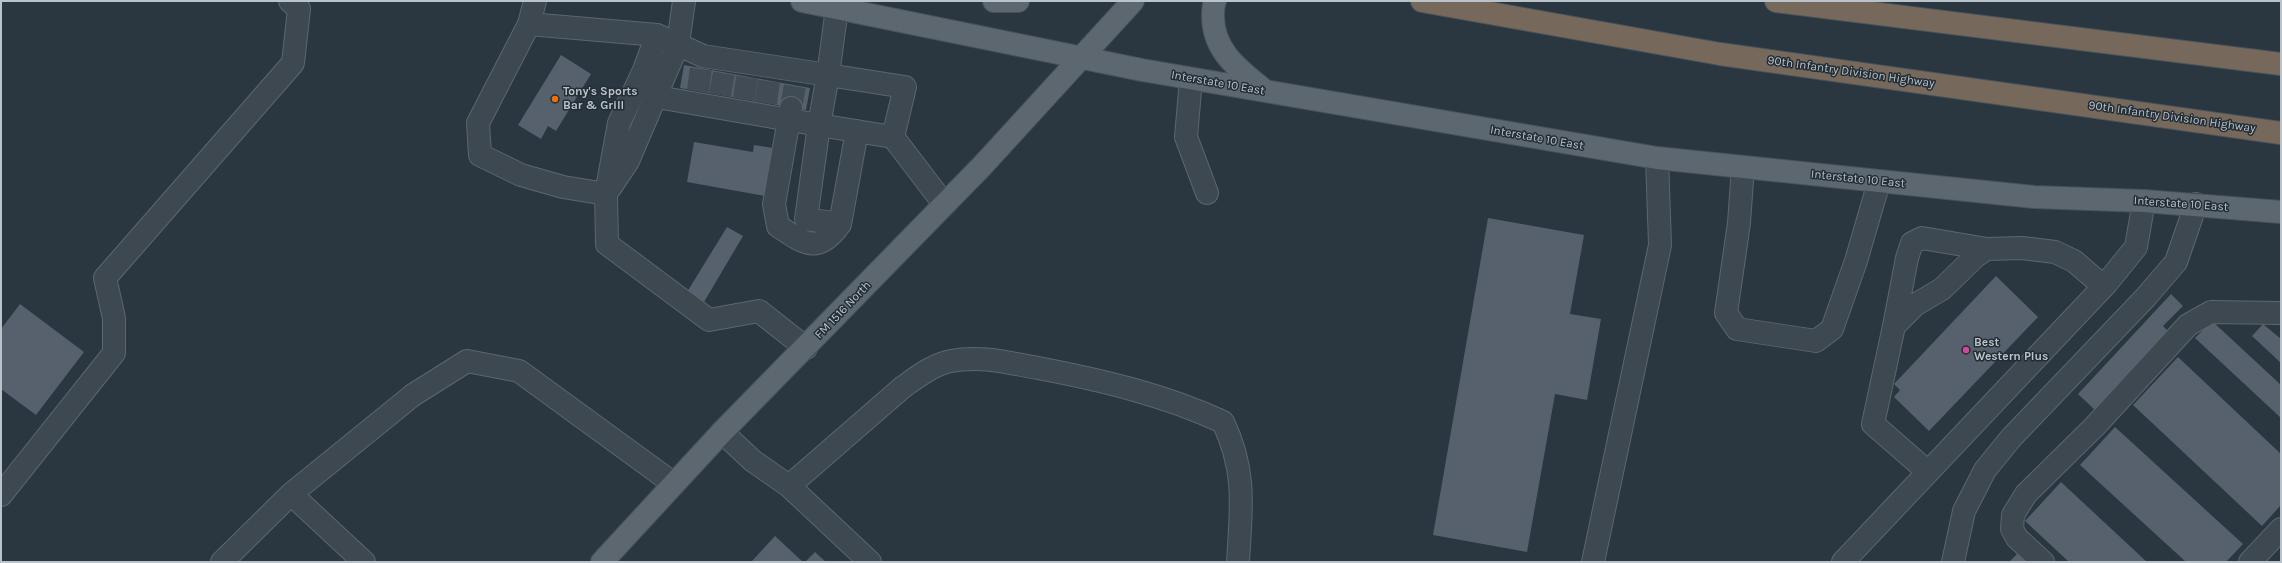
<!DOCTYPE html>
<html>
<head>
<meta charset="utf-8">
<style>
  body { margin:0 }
  #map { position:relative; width:2282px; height:563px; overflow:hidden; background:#2a3640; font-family:Karla,sans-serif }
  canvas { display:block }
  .frame { position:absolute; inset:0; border:2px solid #bbc3ca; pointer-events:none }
</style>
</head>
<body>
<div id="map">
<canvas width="2282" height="563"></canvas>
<div class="frame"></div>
</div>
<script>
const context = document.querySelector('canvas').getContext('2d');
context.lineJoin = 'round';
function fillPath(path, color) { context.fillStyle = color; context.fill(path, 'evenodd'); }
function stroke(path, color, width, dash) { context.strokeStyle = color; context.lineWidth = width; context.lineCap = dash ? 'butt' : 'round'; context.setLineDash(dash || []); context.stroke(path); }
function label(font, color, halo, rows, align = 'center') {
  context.font = font + ' Karla,sans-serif'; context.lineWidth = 3; context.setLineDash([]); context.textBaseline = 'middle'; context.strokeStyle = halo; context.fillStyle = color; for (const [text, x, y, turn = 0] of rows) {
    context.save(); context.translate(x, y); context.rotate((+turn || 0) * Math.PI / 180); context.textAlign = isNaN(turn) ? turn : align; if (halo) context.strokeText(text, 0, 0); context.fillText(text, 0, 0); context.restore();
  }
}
fillPath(new Path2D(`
  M561,55L591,74L556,131L548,126L541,139L518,125Z
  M684,65L810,88L806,110L680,88Z
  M694,142L753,152L754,145L773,148L765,196L687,182Z
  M1488,218L1584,235L1570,314L1601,319L1587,400L1555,394L1527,552L1433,535Z
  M727,227L743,236L704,302L687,292Z
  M1996,276L2038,317L1929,431L1894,397L1900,390L1894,384Z
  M2171,294L2183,306L2163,326L2169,332L2095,410L2078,394Z
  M20,304L84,352L36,415L1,389V329Z
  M2212,321L2281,385V418L2195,338Z
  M2263,324L2281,339V363L2252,336Z
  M2178,357L2281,454V505L2262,526L2133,405Z
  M2115,427L2243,544L2226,562H2186L2080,465Z
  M2061,482L2147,562H2069L2025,521Z
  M775,536L803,562H751Z
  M815,552L826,562H805Z
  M2018,553L2027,562H2009Z`), '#56616d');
stroke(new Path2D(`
  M698,91L701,68
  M720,95L724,73
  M744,99L747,77
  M766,103L769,81
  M791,108L795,85`), '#404b55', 22, [22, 11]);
const minor = new Path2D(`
  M535,1L529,24L657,35L703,56L828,75L819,125L893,137
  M837,8L828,75L905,87L893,137L944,204
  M529,24L478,123L480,155L521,175L563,187L606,194
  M657,35L644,70L619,123L606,194L607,244L709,320L759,311L806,348
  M1191,79L1186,137L1207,193
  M657,97L819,125L806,219L840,224L857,131
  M791,108L774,204L778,226C805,244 818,255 840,224
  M1743,167L1739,223L1726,313L1737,329L1816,341L1832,329L1856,261L1879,182
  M610,188L628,161L678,44L684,1
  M1894,326L1907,258L1912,243L1922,238L1987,249
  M722,432L753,461L789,486L870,562
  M1928,472L1873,424L1894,326L1915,305L1942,289L1976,256L1987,249L2022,248L2055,252L2074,261L2103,286
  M789,486L903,387C917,377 934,364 951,361C981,355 1009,363 1038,368C1101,380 1165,395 1223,422C1247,472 1241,509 1238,562
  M291,494L364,562
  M1,495L114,353V318L105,278L293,63L299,9L290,1
  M222,562L291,494L413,395L467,361L519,371L674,484
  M1593,562L1660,245L1657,158
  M1843,562L2106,284L2136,247L2144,201
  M1953,562L1964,511L1985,470L2011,438L2145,298L2176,262L2196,204
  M2043,562L2017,538L2012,529L2013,515L2026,494L2095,426L2188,325L2211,312L2281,313
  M2250,562L2281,529`);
const major = new Path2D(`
  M802,1L1142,70L1657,158L2034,197L2144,201L2281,212
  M994,1H1018
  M1215,1C1213,6 1213,11 1213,16C1213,52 1240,70 1265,91
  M602,562L722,432L983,165L1133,1`);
const highway = new Path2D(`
  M1422,1L1720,54L2281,133
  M1776,1L2281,64`);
stroke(minor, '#5c666e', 24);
stroke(major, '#48515a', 24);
stroke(highway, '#49535b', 24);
stroke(minor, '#3e4850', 22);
stroke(major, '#5c6770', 22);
stroke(highway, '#76695c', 22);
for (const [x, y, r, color] of [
  [555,99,4,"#e8710a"],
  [1966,350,4,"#d1479c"]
]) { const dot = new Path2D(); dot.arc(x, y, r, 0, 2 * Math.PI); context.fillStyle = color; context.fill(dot); stroke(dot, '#232d36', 1.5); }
label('12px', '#bbc3ca', '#232d36', [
  ["90th Infantry Division Highway",1851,72,8],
  ["Interstate 10 East",1218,83,10],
  ["90th Infantry Division Highway",2172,117,8],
  ["Interstate 10 East",1537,138,10],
  ["Interstate 10 East",1858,179,6],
  ["Interstate 10 East",2181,204,4],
  ["FM 1516 North",843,310,-46]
]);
label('bold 12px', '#bbc3ca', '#232d36', [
  ["Tony's Sports",563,92],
  ["Bar & Grill",563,106],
  ["Best",1974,343],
  ["Western Plus",1974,357]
], 'left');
</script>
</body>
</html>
